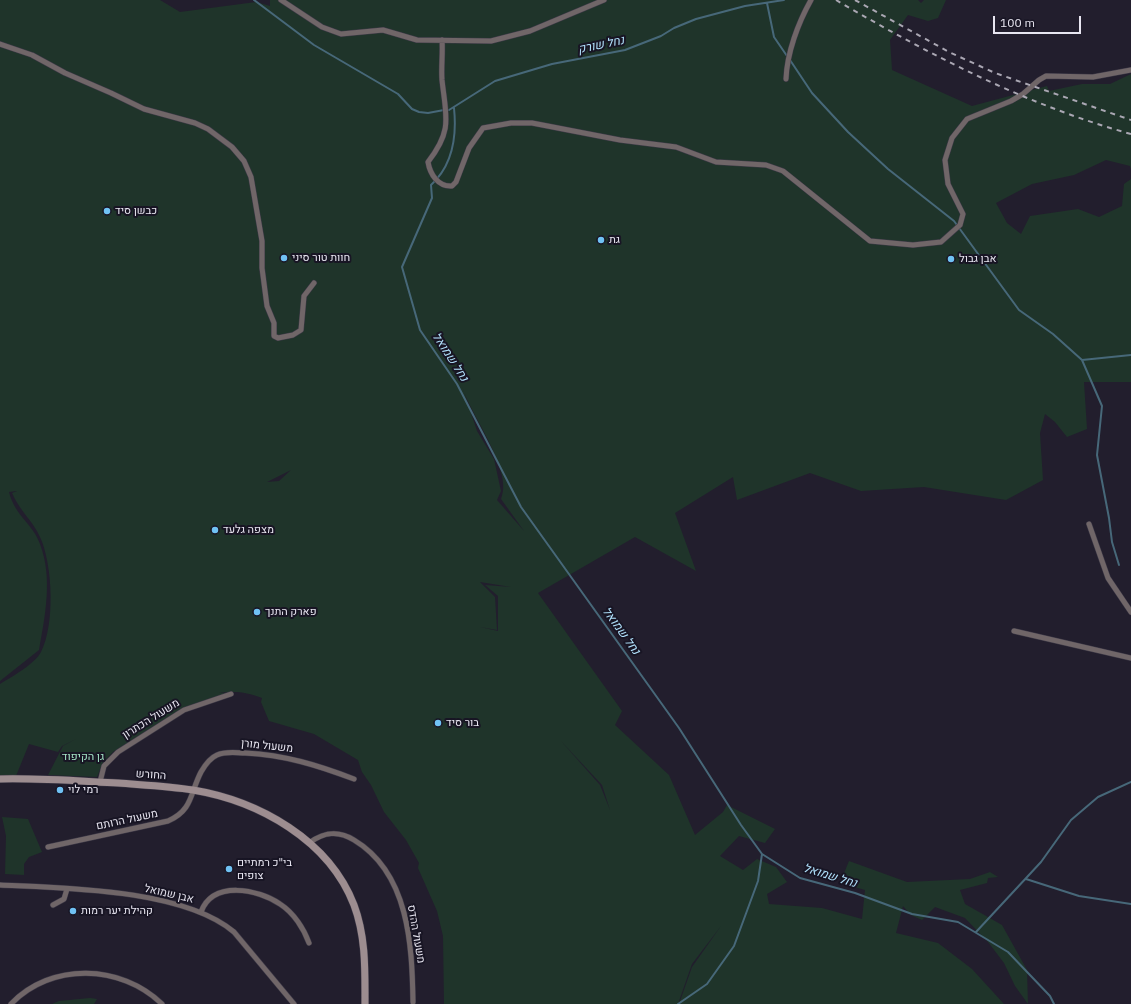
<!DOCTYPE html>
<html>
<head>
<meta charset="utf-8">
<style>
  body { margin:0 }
  #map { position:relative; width:1131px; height:1004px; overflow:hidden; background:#221e2d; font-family:"IBM Plex Sans",sans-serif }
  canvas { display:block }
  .scale { position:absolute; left:993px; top:16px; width:88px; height:18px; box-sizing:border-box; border:2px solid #e8e6f1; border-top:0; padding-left:5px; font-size:12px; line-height:14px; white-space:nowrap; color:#e8e6f1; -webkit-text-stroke:3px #181524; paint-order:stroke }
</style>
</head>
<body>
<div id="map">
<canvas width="1131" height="1004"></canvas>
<div class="scale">100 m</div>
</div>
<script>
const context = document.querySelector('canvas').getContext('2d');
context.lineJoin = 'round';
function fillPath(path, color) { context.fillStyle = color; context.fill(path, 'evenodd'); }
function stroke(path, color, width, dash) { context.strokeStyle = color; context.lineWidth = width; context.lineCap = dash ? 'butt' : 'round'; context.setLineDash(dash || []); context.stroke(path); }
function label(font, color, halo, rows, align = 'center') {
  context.font = font + ' "IBM Plex Sans",Heebo,sans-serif'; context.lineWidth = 4; context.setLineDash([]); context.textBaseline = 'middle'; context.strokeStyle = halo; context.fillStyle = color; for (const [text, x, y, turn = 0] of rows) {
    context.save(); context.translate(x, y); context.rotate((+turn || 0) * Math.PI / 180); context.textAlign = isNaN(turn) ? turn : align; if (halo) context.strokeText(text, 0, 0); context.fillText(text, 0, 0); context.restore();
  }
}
fillPath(new Path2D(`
  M0,0H160L180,12L256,2L270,6V0H918L921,3L924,0H946L938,18L928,21L908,15L890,40L892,70L972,106L1047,86L1049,91L1082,84H1110L1131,74V169L1130,166L1106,160L1074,175L1032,184L996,203L1007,223L1021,234L1030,216L1078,209L1099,217L1122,206L1124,184L1131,179V382H1084L1087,429L1067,437L1055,422L1045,414L1040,433L1043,480L1006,500L924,487L861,491L810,473L737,500L733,477L675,513L696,571L635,537L538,593L622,711L615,725L669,775L695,835L723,812L727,805L775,829L765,843L739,836L720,856L743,870L757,859L776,867L787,882L767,894L769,904L822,908L862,919L865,890L840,883L849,861L907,882L970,879L990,872L998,877L988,878L987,883L960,890L965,904L1002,925L1027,970L1028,1004L1015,986L1004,963L988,942L965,918L935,907L922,920L911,915L903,906L896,933L938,943L972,969L1004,1004H679L692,967L721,926L692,964L678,1004H444L443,936L437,911L418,868L419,863L406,840L384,812L371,785L362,772L358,760L314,734L269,721L261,702L262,698C246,692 236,691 219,693H228L181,709L113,752L103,762L97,777L48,775L63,746L76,739L62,746L58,752L29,744L16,776H0V684C10,678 36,663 41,652C55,625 53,565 40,537C33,521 19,510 12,493L17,491L9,492C15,516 33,524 40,544C53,578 45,616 39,650L0,681ZM462,386C470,415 514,470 501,499L524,531L497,500L501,491L494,459L477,431ZM291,470L279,481L267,482ZM480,582L511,587L485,585L498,596V631L480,627L497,630L495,597ZM561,741L602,785L610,810L600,785Z
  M2,817L28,819L42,852L29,857L24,864V875L5,874L6,836Z
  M90,998L97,999L94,1004H52L59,1001Z`), '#1f342a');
stroke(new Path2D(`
  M254,0L314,45L398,94L412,109L419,112L428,113L444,110
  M767,3L774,37L787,56
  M790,60L812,93L848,132L888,169L954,221L1019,310L1053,334L1082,360L1102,406L1097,455L1109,518L1112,542L1119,565
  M454,108C457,137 453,165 431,185L432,198L402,267L420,330L457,384L521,507L679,728L741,825L762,854L800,878L855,893L912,914L958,922L1008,952L1050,996L1054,1004
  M449,110L495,81L552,64L625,50L661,36L674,28L696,19L745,6L784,0
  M1082,360L1131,355
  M1026,879L1079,896L1131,904
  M976,932L1041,862L1071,820L1098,797L1131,782
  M678,1004L707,984L734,946L758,881L762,854`), '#476879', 2);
const street = new Path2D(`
  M281,0L322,27L341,34L383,30L417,40L491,41L530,31L604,0
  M442,40C443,53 441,67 442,80C446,117 453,130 428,162C430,174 438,187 452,186L456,182L469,148L483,128L511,123H532L620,140L676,147L716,162L766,165L783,171L870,241L913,245L941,242L960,225L963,214L948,184L945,160L952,138L967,119L1011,101L1023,94L1039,80L1046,76L1093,77L1131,70
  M0,44L32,55L65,73L111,93L144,109L195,123L208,129L232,147L244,161L251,177L262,241V268L267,306L274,323V336L278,338L293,335L301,330L304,296L314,283
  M786,79C787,53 798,23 811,0
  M1089,524L1108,578L1131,612
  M1014,631L1131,658
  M100,782L104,766L118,752L184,710L231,694
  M309,843C324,832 338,830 354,840C409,873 412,945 413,1002
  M48,847L168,821C193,810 190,793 201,772C205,765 210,758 217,755C226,751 236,753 245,753C285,755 317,765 354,779
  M0,885C65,888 183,889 234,932L294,1004
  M53,905L64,899L67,889
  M201,912C213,880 258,889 280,904C294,913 304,929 309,943
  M11,1004C51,962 121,964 162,1004`);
const secondary = new Path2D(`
  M0,779C40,778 78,781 118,783C143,785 169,786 193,790C259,801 329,840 354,905C366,937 365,970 365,1004`);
stroke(street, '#3e3a48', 6);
stroke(secondary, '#3e3a48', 8);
stroke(street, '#706668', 5);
stroke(secondary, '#9d8d90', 7);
stroke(new Path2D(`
  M836,0C930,55 1026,105 1131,134
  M855,0L949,52L995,73L1131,120`), '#aaa7b3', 2, [5, 5]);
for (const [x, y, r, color] of [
  [107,211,4,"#70c2f4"],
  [601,240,4,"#70c2f4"],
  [284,258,4,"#70c2f4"],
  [951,259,4,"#70c2f4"],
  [215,530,4,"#70c2f4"],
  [257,612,4,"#70c2f4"],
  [438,723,4,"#70c2f4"],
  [60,790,4,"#70c2f4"],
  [229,869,4,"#70c2f4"],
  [73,911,4,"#70c2f4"]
]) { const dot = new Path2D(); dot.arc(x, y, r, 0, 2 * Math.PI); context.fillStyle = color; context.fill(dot); stroke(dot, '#181524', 1.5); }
label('11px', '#e8e6f1', '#181524', [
  ["כבשן סיד",115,211],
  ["גת",609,240],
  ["חוות טור סיני",292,258],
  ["אבן גבול",959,259],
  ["מצפה גלעד",223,530],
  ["פארק התנך",265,612],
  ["בור סיד",446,723],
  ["רמי לוי",68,790],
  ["בי\"כ רמתיים",237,863],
  ["צופים",237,876],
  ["קהילת יער רמות",81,911]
], 'left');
label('11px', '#e8e6f1', '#181524', [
  ["משעול הכתרון",151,719,-32],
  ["משעול מורן",267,746,6],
  ["החורש",151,775,4],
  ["משעול הרותם",127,820,-12],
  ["אבן שמואל",169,894,13],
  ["משעול ההדס",416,934,80]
]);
label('11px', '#a3e3c5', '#181524', [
  ["גן הקיפוד",83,757]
]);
label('italic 12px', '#b1e1fc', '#181524', [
  ["נחל שורק",601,45,-12],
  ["נחל שמואל",450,357,57],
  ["נחל שמואל",621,631,54],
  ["נחל שמואל",830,876,17]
]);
</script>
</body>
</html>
